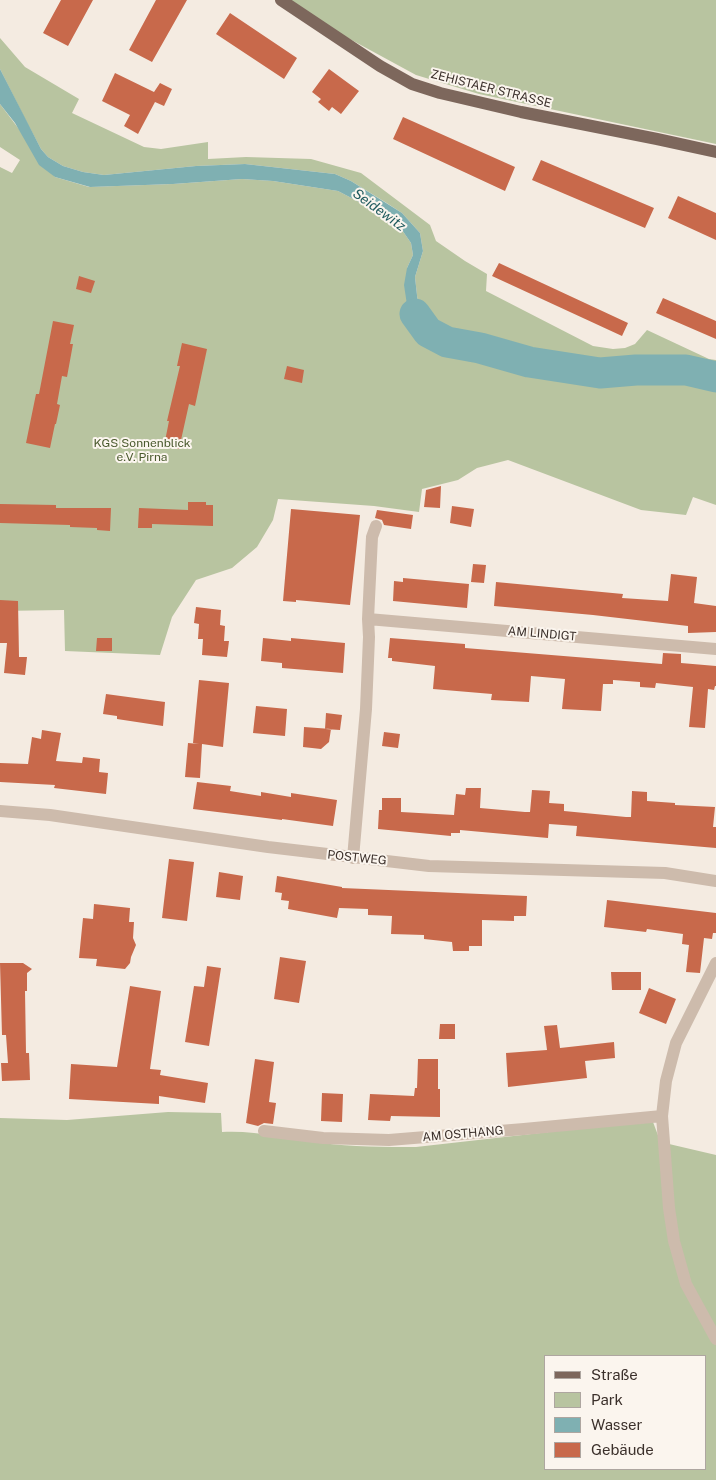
<!DOCTYPE html>
<html>
<head>
<meta charset="utf-8">
<style>
  body { margin:0 }
  #map { position:relative; width:716px; height:1480px; overflow:hidden; background:#f4ebe1; font-family:"Public Sans",sans-serif }
  canvas { display:block }
  .legend { position:absolute; left:544px; top:1355px; width:162px; height:115px; box-sizing:border-box; background:#fbf5ee; border:1px solid #aea6a0; margin:0; padding:6px 9px; list-style:none; font-size:15px; color:#3b302b }
  .legend li { display:flex; align-items:center; gap:10px; height:25px }
  .legend b { width:25px; border:1px solid #aea6a0 }
</style>
</head>
<body>
<div id="map">
<canvas width="716" height="1480"></canvas>
<ul class="legend">
<li><b style="height:6px;background:#7d675c"></b>Straße</li>
<li><b style="height:14px;background:#b8c4a0"></b>Park</li>
<li><b style="height:14px;background:#7fb0b2"></b>Wasser</li>
<li><b style="height:14px;background:#c8694b"></b>Gebäude</li>
</ul>
</div>
<script>
const context = document.querySelector('canvas').getContext('2d');
context.lineJoin = 'round';
function fillPath(path, color) { context.fillStyle = color; context.fill(path, 'evenodd'); }
function stroke(path, color, width, dash) { context.strokeStyle = color; context.lineWidth = width; context.lineCap = dash ? 'butt' : 'round'; context.setLineDash(dash || []); context.stroke(path); }
function label(font, color, halo, rows, align = 'center') {
  context.font = font + ' "Public Sans",sans-serif'; context.lineWidth = 4; context.setLineDash([]); context.textBaseline = 'middle'; context.strokeStyle = halo; context.fillStyle = color; for (const [text, x, y, turn = 0] of rows) {
    context.save(); context.translate(x, y); context.rotate((+turn || 0) * Math.PI / 180); context.textAlign = isNaN(turn) ? turn : align; if (halo) context.strokeText(text, 0, 0); context.fillText(text, 0, 0); context.restore();
  }
}
fillPath(new Path2D(`
  M289,0H716V144L479,94L416,75L335,31Z
  M0,38L25,67L79,99L72,113L144,147L161,149L208,142V159L246,157L311,159L361,173L430,225L436,241L465,261L487,274L486,291L593,346L613,349L625,348L635,344L647,330L709,359L716,360V369L642,363L599,365L552,359L448,335L432,329L419,313L415,277L423,251L420,233L402,213L385,202L351,181L335,174L245,164L196,166L104,175L83,172L63,166L48,157L41,149L24,117L0,69Z
  M0,104L55,177L89,187L173,184L242,179L273,181L338,191L361,203L383,219L402,230L411,243L413,255L407,268L423,335L444,344L447,342C497,352 546,367 598,373C610,374 623,370 636,370C663,368 689,371 716,377V505L693,497L686,515L641,510L508,460L477,468L458,480L422,489L419,512L374,506L278,499L273,520L257,547L232,568L196,580L172,617L160,655L65,651L64,610L0,611V167L12,173L20,160L0,147Z
  M168,1112L221,1113L222,1132C255,1130 288,1139 321,1143C352,1147 385,1147 416,1147L611,1125L653,1122L659,1138L668,1230L716,1345V1480H0V1118L67,1120ZM545,1356H705V1469H545Z
  M669,1144L716,1155V1331L691,1284L677,1242Z`), '#b8c4a0');
fillPath(new Path2D(`
  M0,69L41,149L48,157L63,166L83,172L104,175L196,166L245,164L335,174L351,181L402,213L420,233L423,251L415,277L419,313L432,329L448,335L552,359L599,365L642,363L716,369V377C689,371 663,368 636,370C623,370 610,374 598,373C546,367 497,352 447,342L445,344L423,335L409,318L404,285L407,268L413,255L411,243L402,230L383,219L361,203L338,191L273,181L242,179L173,184L90,187L55,177L39,165L15,123L0,104Z`), '#7fb0b2');
stroke(new Path2D(`
  M415,314L428,332L447,342L480,348L529,362L600,373L636,370H686L716,377`), '#7fb0b2', 31);
fillPath(new Path2D(`
  M61,0H93L68,46L43,33Z
  M156,0H187L152,62L129,50Z
  M230,13L297,58L284,79L216,34Z
  M329,69L359,91L341,114L332,107L329,111L318,102L321,99L312,92Z
  M115,73L154,92L160,83L172,89L164,106L155,102L138,134L124,126L130,115L102,101Z
  M403,117L515,167L505,191L393,139Z
  M541,160L654,208L645,228L532,180Z
  M678,196L716,213V240L668,218Z
  M499,263L628,323L622,336L492,276Z
  M79,276L95,281L91,293L76,289Z
  M663,298L716,321V339L656,313Z
  M53,321L74,325L70,344H73L67,377L62,376L57,404L60,405L56,424H55L50,448L26,443L36,394H39Z
  M182,343L207,349L195,406L189,404L179,449L164,446L169,421H167L180,366H177Z
  M287,366L304,370L302,383L284,379Z
  M441,486L440,508L424,507L426,490Z
  M188,502H206V505H213V526L152,524V528H138L139,508L188,510Z
  M0,504L56,505V508H111L110,531L97,530V528L70,527V525L0,523Z
  M452,506L474,509L471,527L450,523Z
  M291,509L360,515L350,605L296,600V602L283,601Z
  M377,510L413,515L411,529L384,525L382,520L375,518Z
  M473,564L486,565L484,583L471,582Z
  M671,574L697,577L694,603L716,606V632L688,633V626L593,615L494,606L496,582L623,594L622,598L668,601Z
  M403,578L469,584L467,608L393,601L394,581L403,582Z
  M0,600L18,601L19,657H27L25,675L4,673L7,643H0Z
  M196,607L221,610L220,625L225,626L224,641H229L227,657L202,655L203,639H198L199,624L194,623Z
  M97,638H112V651H96Z
  M263,638L291,641V638L345,643L343,673L282,668V663L261,661Z
  M390,638L465,644V648L662,664L663,653L681,654V663L716,666V686H715L714,690L708,689L705,728L689,727L693,687L656,683L655,688L640,687V682L613,680V684H603L601,711L562,709L565,679L531,676L529,702L491,700L492,694L433,689L435,666L392,661V658H388Z
  M199,680L229,683L223,747L202,744L200,778L185,777L188,743L199,744L193,743Z
  M106,694L165,702L163,726L117,719V716L103,714Z
  M256,706L287,709L285,736L253,733Z
  M326,713L342,715L340,730L325,729Z
  M304,727L331,729L329,742L321,749L303,747Z
  M42,730L61,733L56,761L82,763L83,757L100,759L99,772L108,773L106,794L54,788L55,785L0,782V763L28,764L32,737L41,739Z
  M384,732L400,734L398,748L382,746Z
  M197,782L231,786L230,791L261,796V792L291,797V793L337,800L333,826L282,819V820L193,809Z
  M466,788H481L480,808L525,812H530L532,790L550,791L549,803L564,804V811L626,817H631L632,791L647,792V801L675,803V805L715,807L713,827H716V848L576,836L577,826L549,824L548,838L460,830V833H451V836L378,829L379,810H382V798H401V812L454,815L456,794L465,795Z
  M169,859L194,862L187,921L162,918Z
  M219,872L243,876L240,900L216,897Z
  M277,876L342,887V888L527,896L526,916H514V921L482,920V946H469V951H453L452,942L424,939V935L391,934L392,916L368,915V909L339,908L337,918L288,909L289,901L281,900L282,893L275,892Z
  M607,900L716,913V933H713L712,939L704,938L700,973L686,972L689,945L682,944L683,934L647,929L646,932L604,927Z
  M94,904L130,908L129,922H134L133,938L136,945L131,957L130,963L125,969L96,966L97,959L79,958L83,918L93,919Z
  M280,957L306,961L299,1003L274,999Z
  M0,963H23L32,969L27,973V991H25L26,1053H29L30,1080L2,1081L1,1063H8L6,1035H2Z
  M207,966L221,968L209,1046L185,1042L194,986L204,987Z
  M611,972H641V990H612Z
  M130,986L161,991L150,1069L161,1070L160,1075L208,1083L205,1103L159,1096V1104L69,1099L71,1064L117,1067Z
  M649,988L676,999L666,1024L639,1013Z
  M440,1024H455V1039H439Z
  M557,1025L560,1048L614,1042L615,1058L585,1061L587,1078L508,1087L506,1053L547,1050L544,1026Z
  M255,1059L274,1062L269,1102L276,1103L273,1124L264,1123L258,1126L246,1123Z
  M418,1059H438V1089H440V1117L391,1116L390,1121L368,1120L370,1094L414,1096L415,1088H417Z
  M322,1093L343,1094L342,1122L321,1121Z`), '#c8694b');
stroke(new Path2D(`
  M368,619L372,537L376,526
  M0,811L50,815L268,847L429,866L665,873L716,881
  M353,858L366,709L369,637L368,619L716,649
  M716,963L676,1043L666,1081L662,1116L669,1208L674,1241L686,1284L716,1339
  M264,1131L323,1138L389,1140L524,1129L662,1116`), '#cdbbac', 12);
stroke(new Path2D(`
  M281,0L380,66L412,84L440,93L521,112L657,139L716,152`), '#7d675c', 12);
label('12px', '#3b302b', '#fbf5ee', [
  ["ZEHISTAER STRASSE",491,89,14],
  ["AM LINDIGT",542,634,5],
  ["POSTWEG",357,858,6],
  ["AM OSTHANG",463,1134,-5]
]);
label('12px', '#4a5a2e', '#fbf5ee', [
  ["KGS Sonnenblick",142,443],
  ["e.V. Pirna",142,457]
]);
label('italic 14px', '#1f5a5e', '#fbf5ee', [
  ["Seidewitz",379,210,36]
]);
</script>
</body>
</html>
